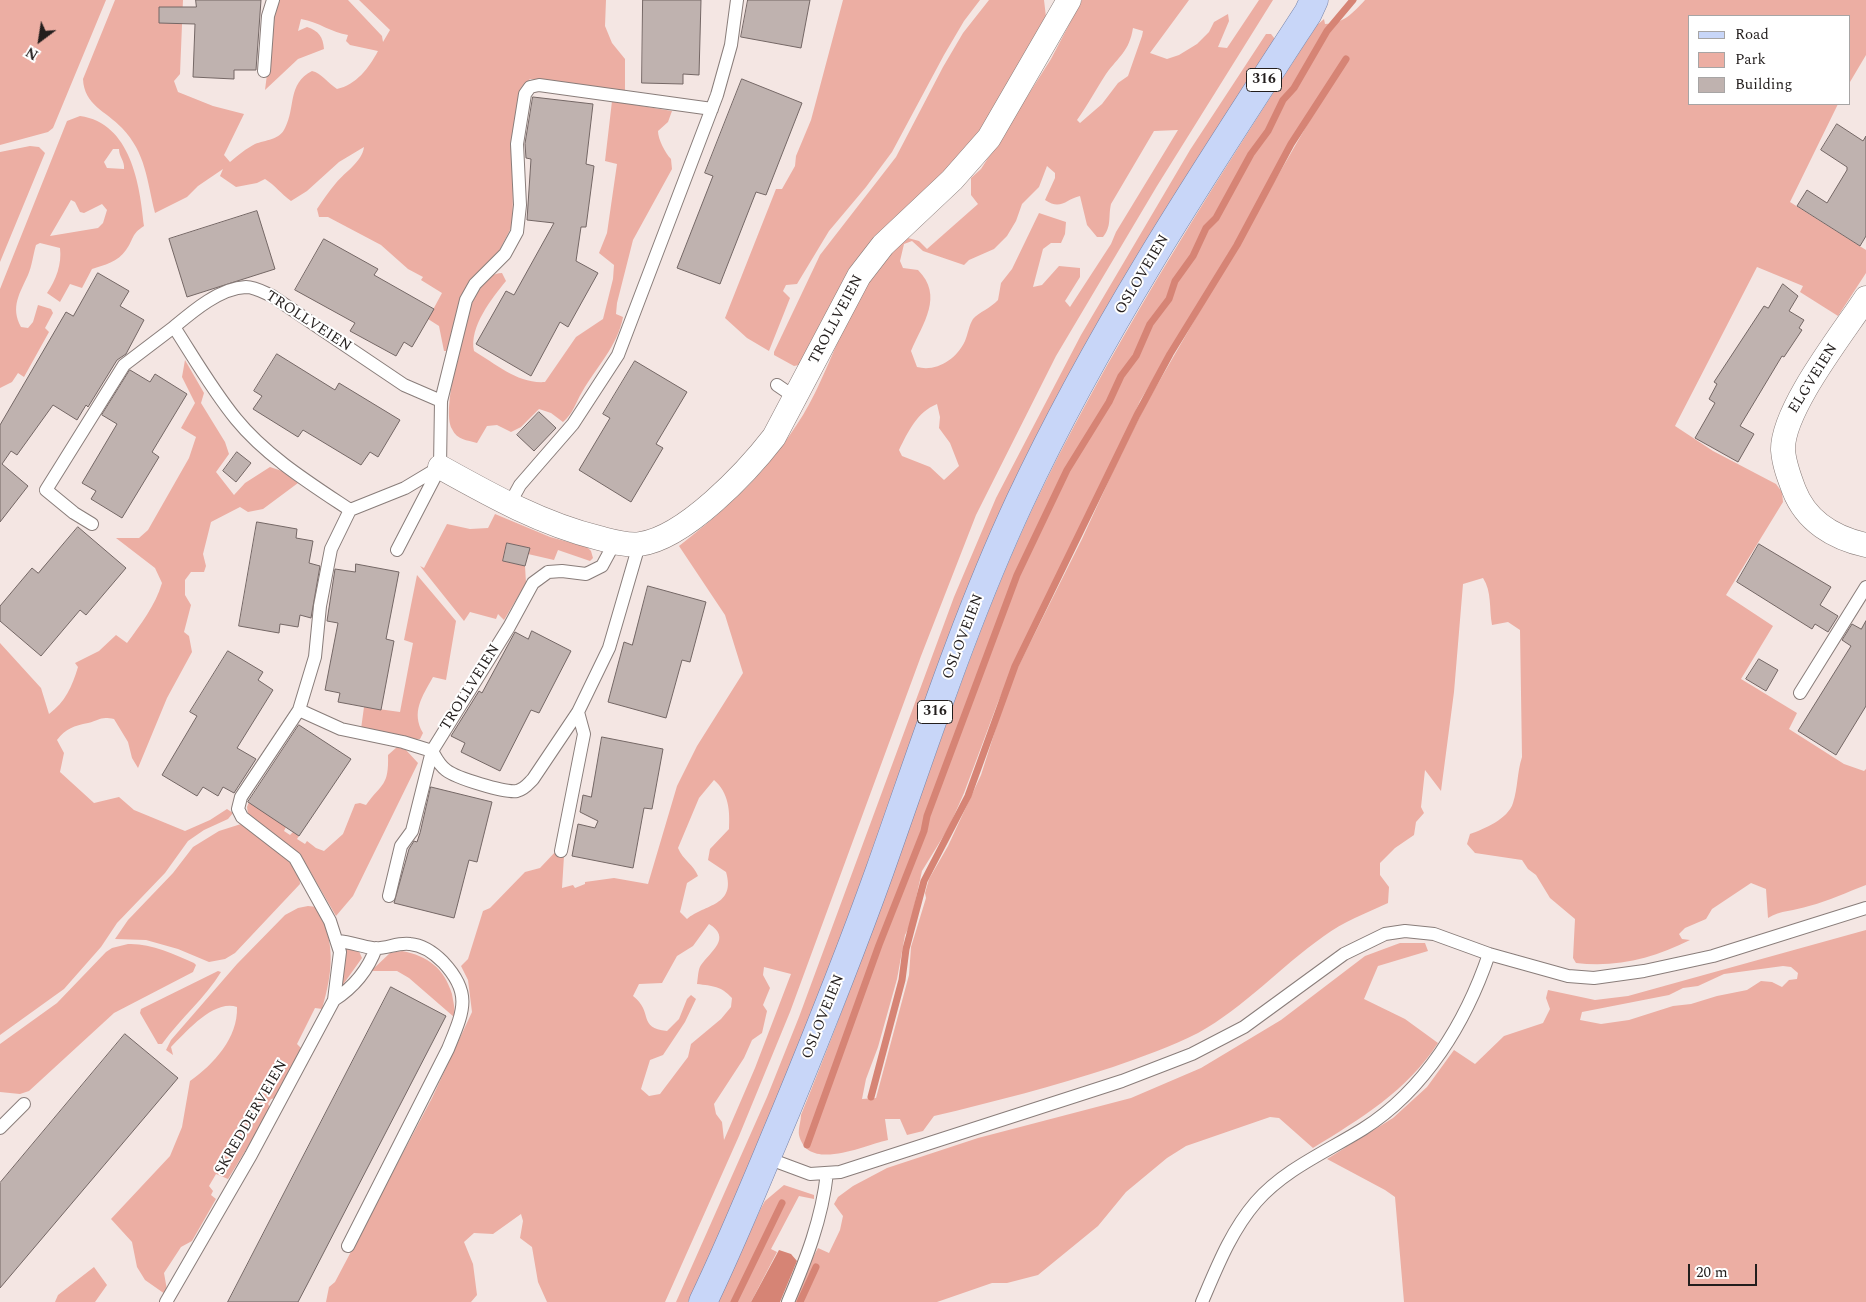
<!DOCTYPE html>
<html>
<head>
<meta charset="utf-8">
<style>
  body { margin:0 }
  #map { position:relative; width:1866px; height:1302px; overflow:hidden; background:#f4e6e3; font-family:Spectral,serif }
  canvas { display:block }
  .legend { position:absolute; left:1688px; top:15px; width:162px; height:90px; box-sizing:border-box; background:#fff; border:1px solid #a7a5a5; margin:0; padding:6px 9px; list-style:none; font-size:15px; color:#231e1d }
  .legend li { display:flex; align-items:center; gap:10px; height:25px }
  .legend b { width:25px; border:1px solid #a7a5a5 }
  .north { position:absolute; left:15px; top:15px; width:50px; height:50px; -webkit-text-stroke:4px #fff; paint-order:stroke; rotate:211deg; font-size:14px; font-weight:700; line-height:20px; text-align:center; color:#231e1d }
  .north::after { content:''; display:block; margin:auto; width:18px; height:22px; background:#231e1d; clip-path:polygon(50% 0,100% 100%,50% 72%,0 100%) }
  .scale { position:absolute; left:1688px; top:1264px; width:69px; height:22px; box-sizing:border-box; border:2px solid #231e1d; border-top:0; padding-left:6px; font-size:15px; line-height:18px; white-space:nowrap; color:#231e1d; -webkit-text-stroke:4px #fff; paint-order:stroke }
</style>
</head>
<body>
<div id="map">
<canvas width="1866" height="1302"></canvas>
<ul class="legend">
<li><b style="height:6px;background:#c8d6f8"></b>Road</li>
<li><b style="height:14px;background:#ecaea3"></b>Park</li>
<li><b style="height:14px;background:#bfb2af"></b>Building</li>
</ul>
<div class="north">N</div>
<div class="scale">20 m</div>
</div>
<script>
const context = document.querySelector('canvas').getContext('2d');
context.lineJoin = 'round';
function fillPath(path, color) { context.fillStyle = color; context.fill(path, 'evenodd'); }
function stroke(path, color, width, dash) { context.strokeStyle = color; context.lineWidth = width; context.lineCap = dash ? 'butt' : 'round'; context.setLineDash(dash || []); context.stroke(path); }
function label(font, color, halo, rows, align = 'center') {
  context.font = font + ' Spectral,serif'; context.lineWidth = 4; context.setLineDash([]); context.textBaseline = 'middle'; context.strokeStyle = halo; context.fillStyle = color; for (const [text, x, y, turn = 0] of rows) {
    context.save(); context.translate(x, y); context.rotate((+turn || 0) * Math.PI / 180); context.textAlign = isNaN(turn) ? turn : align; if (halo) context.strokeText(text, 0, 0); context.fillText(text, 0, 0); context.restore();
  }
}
fillPath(new Path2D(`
  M0,0H106L53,128L48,132L0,145Z
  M115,0H183L180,74L174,81L178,92L213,106L244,114L224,155L230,162C237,156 247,148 255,144C265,140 280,140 285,128C296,107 287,84 312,71C321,73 328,83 337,89C356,85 369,68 378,51L350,45L346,41L348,35C332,33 319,22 301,19L298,31L307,27C319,31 323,37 324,49L298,59L265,90L275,11L280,0H348L382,36L383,42L390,30L359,0H606L605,26L612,43L625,59V92L530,79C505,102 516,190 512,226L447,351H444L439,326L428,319L442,293L421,280L423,277L408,269L381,245L328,217H319L317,209C323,200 329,191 336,183C345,172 362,162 364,147L339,162L307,191L291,201C281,194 275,185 265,179L257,183L236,187L220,176L223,169L198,186L187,197L155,213C147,181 146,153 122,128C106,111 84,105 83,79Z
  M843,0H980L964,21L944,55L892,152L866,187L829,231L797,284L786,285L783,291L790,298L769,351L747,338L725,318L776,189H782L795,166L796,156L811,120Z
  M989,0H1044L1046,17L991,118L799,365L794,366L774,355V352L820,255L896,157L943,67L963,33Z
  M1082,0H1189L1150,53L1167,59L1179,55L1197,44L1209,32L1214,22L1228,14L1229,21L1218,47L1227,48L1259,0H1273L1157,186L1056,356L976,515L921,656L790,1012L739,1136L665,1302H547L538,1282L532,1247L520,1238L523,1221L521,1214L493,1234L474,1233L464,1242L473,1264L477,1295L471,1302H326L329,1287L335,1282L432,1098L472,1012L468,980L461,966L468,959L483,911L490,908L525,872L540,868L558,849L564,856L562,888L573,885L575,888L585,884V882L614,878L648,884L677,786L697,746L743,673L725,615L679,546C731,505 767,473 803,415C836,362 854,274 908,238L919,241L927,249L978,204L971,195V178L981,169L1051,59ZM1133,28L1143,31L1142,36L1128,76L1118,83L1102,104L1080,123L1077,120C1088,105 1096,89 1106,74C1119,56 1129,52 1133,28ZM1178,130L1116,232L1111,244L1070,307L1065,301L1080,277V268L1059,266L1042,285L1033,287L1043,249L1051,243H1061L1065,234L1066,222L1039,213L1012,269L1001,283L998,300C991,308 979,312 973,319C969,325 968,334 965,341C956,360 936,372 917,367L911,351C923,323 944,296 918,270L903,268L900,261L904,244L912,241L923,251L964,265L969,260L994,249L1007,236L1016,221L1022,204L1039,187L1047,166L1055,173V178L1045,200C1061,211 1066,199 1080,196L1087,225L1097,237H1103C1112,226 1108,217 1111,204L1154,131ZM937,404L940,417L939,428L950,443L959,466L944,480L930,467L902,456L899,450C908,432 917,412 937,404ZM714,780C729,793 730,811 729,829L710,849L708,860L726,872C736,906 705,904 687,919L680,912L687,883L698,876C694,865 683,860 678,848L699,798ZM709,924C732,938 711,951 701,965C698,969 698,978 697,984C713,986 721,986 732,998L731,1007L721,1019L691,1044L688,1057L660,1094L649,1096L641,1089L650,1060L663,1055L685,1022L696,999L691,995L687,999L679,1019L667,1031C637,1028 654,1012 633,996L639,984L662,983L677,956L693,946ZM764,967L791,974L755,1068L724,1140L722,1122L716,1114L714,1104L744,1058L752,1040L762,1033L767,1011L763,1005L770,988L763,975Z
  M1365,0H1866V55L1850,82V16H1690V104H1838L1790,202L1866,250V273L1838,316L1800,292L1803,286L1757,267L1675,426L1713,451L1776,484L1782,492L1783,502L1726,595L1773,626L1741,679L1797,713L1789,729L1844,764L1864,771L1866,769V885C1847,892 1829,901 1809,906C1795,911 1780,910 1768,918L1766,889L1751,883L1712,909L1706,919L1685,928L1679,934L1682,939L1690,940C1654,958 1617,968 1576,963L1573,958L1575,919L1550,898L1536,875L1528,869L1522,860L1475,853L1467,844L1470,834C1484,829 1508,819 1513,803C1518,788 1517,772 1522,757L1520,630L1508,622L1492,625C1489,608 1492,592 1483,578L1463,584L1454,692L1441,791L1425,770L1421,807L1424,813L1416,822L1414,835L1395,848L1380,863V875L1389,887L1388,903C1366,913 1343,922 1324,936C1280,967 1245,1007 1198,1033C1171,1047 1141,1057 1113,1067C1054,1086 994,1102 934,1116L923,1131L907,1135L900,1119H885L888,1140C864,1145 808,1173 799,1135C798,1129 801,1121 801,1115C848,1000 889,884 931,767C965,672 999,576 1044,485C1123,325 1221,174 1317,25L1324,19L1325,24C1343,24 1353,13 1365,0ZM1314,113L1145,406L1115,467L1082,539L1011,681L981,775L948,846L929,879L925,893L926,898L911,947L909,975L876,1098L862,1099L866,1079L878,1047L897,979L905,935L910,925L922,871L949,827L964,793L998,702L1036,617L1100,492L1140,401L1242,231L1288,146Z
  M1266,34H1271L1275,39L1140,256L903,767L814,1009L738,1194L688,1302H676L767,1097L799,1017L954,597L996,498L1081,335L1190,150Z
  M612,101L672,111L668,122L658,131C658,139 665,153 671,159L672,169L633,240L617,303L616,314L623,317C618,345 596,368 582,392C576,402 573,414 563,422L551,413L539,409L521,427L511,432L497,425L487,426L477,443C467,440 457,440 452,429C441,409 464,333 469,308C474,294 485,273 502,273L506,281C492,298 469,327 474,351C496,364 518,384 545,382L576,337L603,319L613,279L614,265L599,253L607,233L617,164L605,161Z
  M80,116C131,123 140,185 144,226C131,234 134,239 126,250C118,262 104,265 92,269L82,288L70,284L60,302L47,293C56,280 62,264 60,248L40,243L36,245C33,255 32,266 28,275C20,293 10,307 21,327L28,328L33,322L38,305L51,309L53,313L45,328L49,332L24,377L18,373L12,382L0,388V289L67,121ZM113,149H119C119,157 125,161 124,169L107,168L104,162ZM71,200L75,202L80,212L84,213L102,204L107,210L103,223L98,228L50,236Z
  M30,146L39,147L45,153L0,262V152Z
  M185,360L204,393L201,403L225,442L229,454L216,472L234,495L245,483L270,467L282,471L298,483L263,509L248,512L240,507L211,522L203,554L206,566L204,572H191L185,580V595L191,605L184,632L189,636L192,652L167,698L138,768L132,758L128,742L114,719C100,716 100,720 88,723C74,726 66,728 57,740L64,753L60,772L94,803L119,797L134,810L185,831L210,820L227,809L233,813L228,819L204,830L188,841L165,873L117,923L101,947L64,989L0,1035V643L41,688L49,714C65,702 72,687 78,667L75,663L99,651L116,635L127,643C141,624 155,606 162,583L155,568L116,538H139L148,530L189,458L196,437L181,428L195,403L182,377Z
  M495,514L550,537L587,547L591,551L593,558L590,561L558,550L554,560L528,554L529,548L507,543L503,561L525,566L526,583L504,620L498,614L496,619L470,612L464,621L420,566L424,568L447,524L470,529L488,528Z
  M417,575L456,621L446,680L433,677C422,697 411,712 423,733L420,739H409L361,729L364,707L400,712L413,643L404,640Z
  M397,747L406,750L418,763L353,896L336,916L300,854L255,820L248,814L247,807L249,802L286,827L284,831L290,835L293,832L299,836L297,839L305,844L307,841L316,848L324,851L343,834L355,804L360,803L366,805C382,783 389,786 388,755Z
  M241,824C259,837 301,859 300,884L235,953L225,959L209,962L178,949L146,940L115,939L128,920L173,873L193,847L219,831Z
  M308,906L317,907C336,943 333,971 322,1009L315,1008L297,1044L301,1048L276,1098L271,1099L268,1104L271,1109L228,1179L216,1174L209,1186L213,1191L211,1195L216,1199L192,1241L181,1247L164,1273L167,1290L165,1294L145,1280L137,1267L132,1242L111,1219L170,1156L182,1127L190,1081C214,1064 238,1038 237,1007C214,999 186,1032 171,1047L173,1055L166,1050L171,1040L237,964L285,915L298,908Z
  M1866,930V1302H1404L1395,1197L1385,1190L1327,1159L1393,1118L1427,1087L1454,1050L1475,1064L1504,1036L1543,1023L1550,1009L1546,998L1548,990L1595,1000L1628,996ZM1783,966L1791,967L1798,973L1797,979L1789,980L1782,987L1772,982L1761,981L1747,990L1717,996L1691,1004L1673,1006L1629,1020L1601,1024L1580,1020L1582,1012L1669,995L1683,988L1698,986L1724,974Z
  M1400,943H1425L1428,951L1378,966L1364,999L1405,1019L1438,1043C1407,1091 1360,1119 1313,1148L1279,1118L1270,1117L1186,1146L1167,1158L1126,1192L1098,1226L1038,1275L1007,1283H992L937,1302H795L810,1263L818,1248L829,1253L840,1230L843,1216L834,1204L838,1197L853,1186L887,1168L978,1138L1131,1098L1201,1068L1281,1020L1365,956Z
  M128,944C150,943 174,954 194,963L196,965L193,972L114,1013L29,1091L20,1094L0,1092V1044L57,1003L106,952L112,948Z
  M347,946L358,949L362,958L342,986Z
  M402,951C428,956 444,968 452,994C453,1001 456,1011 454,1017L409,978L397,971H371L390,953Z
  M218,971L221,972C206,997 180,1019 162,1044H158L140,1013L141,1009Z
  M784,1185L814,1195V1199L799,1196L771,1249L777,1252L751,1302H718L761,1208L765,1201Z
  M94,1267L107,1285L95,1302H55L58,1295Z`), '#ecaea3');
fillPath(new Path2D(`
  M779,1250L791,1254L797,1261L780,1302H751Z`), '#d68475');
stroke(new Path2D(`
  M871,1097L902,980L906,949L924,881L968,796L1015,666L1137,415L1170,354L1237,245L1291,144L1346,59
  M807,1145L879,945L924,831L927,816L1017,575L1067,470L1109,402L1121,376L1136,356L1150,324L1169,299L1175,281L1193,256L1206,228L1216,218L1251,154L1268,131L1283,100L1294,88L1327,31L1353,0
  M734,1302L782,1203
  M800,1302L816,1267`), '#d68475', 7);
const building = new Path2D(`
  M196,0H261L256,70H234V79L193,77L195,24L159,23V7H196Z
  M643,0H701L699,75L683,74V84L642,83Z
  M748,0H810L801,48L741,37Z
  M742,79L802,103L766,195L756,192L720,284L677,268L713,176L705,173Z
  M533,97L593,104L586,164L594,166L586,227H581L576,261L598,273L568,327L560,322L531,376L476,344L506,291L514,295L554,223L527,220L531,159L526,158L525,144Z
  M1837,124L1863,141L1866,136V236L1860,246L1797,206L1807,190L1827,203L1847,170V167L1821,150Z
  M257,211L275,269L187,297L169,239Z
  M324,239L378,269L374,275L434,309L412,347L404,342L396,356L350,331L355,323L295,290Z
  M98,273L129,291L120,306L144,320L126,354L117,360L88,407L86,405L77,420L53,405L17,455L11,451L2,464L28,486L0,522V425L66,312L73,316Z
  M1783,284L1798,296L1789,311L1804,320L1799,328L1802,330L1784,357L1782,356L1740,426L1754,434L1738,462L1695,438L1715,403L1709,399L1717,384L1714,382L1764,306L1768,308Z
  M277,354L335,390L339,383L400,420L378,457L370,452L361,465L303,430L298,437L253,409L262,396L254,391Z
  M635,361L687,392L656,444L663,448L631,502L579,470L610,418L603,414Z
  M130,370L150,382L155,374L187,394L152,452L159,457L122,518L91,499L96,491L82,483L117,424L102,415Z
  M539,412L556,428L534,451L517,435Z
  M237,452L251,463L236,482L223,471Z
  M257,522L297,529L296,538L313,541L309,563L320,566L311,618L300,615L298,627L280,624L279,633L239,626Z
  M78,527L126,568L86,615L80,610L41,656L0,621V606L32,568L38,573Z
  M507,543L530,548L525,566L503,561Z
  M1759,544L1831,587L1820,605L1838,616L1828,632L1815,624L1812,629L1737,582Z
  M356,564L399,572L386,639L394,641L381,710L338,702L340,693L325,690L338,623L327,621L335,569L355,572Z
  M648,586L706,602L690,662L682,660L666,718L608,702L624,642L632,645Z
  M1866,621V706L1836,755L1798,731L1851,646L1842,640L1852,624L1861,629Z
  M532,631L571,651L539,713L531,710L500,771L461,752L465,743L451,736L479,691L482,693L515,632L528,639Z
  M228,651L263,672L258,680L273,690L237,748L256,759L234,793L223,787L218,796L203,787L197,796L162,775L197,716L190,712Z
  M1759,659L1778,670L1766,691L1746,679Z
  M299,725L351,759L299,836L248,802Z
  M602,737L663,749L652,809L644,808L633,868L572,856L578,824L595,828L598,821L580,812L583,795L591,797Z
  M431,787L492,802L477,862L469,860L454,918L394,903L409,849L414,841L417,842L420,833Z
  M391,987L446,1016L309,1281L298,1302H228Z
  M125,1034L178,1078L0,1288V1183Z`);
fillPath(building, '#bfb2af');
stroke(building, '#746765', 1);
const service = new Path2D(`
  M264,71L268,16L273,0
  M777,385L796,398
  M509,505L520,485L573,424L618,355L717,95L731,45L737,0
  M350,510C311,484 266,456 236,419C213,391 194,358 174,327C193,311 220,288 246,287C255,287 263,292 272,296L404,385L441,401
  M92,524L74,513L46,490L124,365L174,327
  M397,550L440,467L441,401L466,300L475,284L505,254L517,232L520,205L517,144L525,94L530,87L539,85L712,109
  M1800,693L1866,587
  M299,710L341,729L403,742L432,751C436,758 439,765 446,770C456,778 505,793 517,791C525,789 528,784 533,779L578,712
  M561,851L584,734L578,712L609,648L639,545
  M389,896L401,846L412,831L432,751L509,627L533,583L548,572L562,571L586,574L602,566L615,542
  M338,941C350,942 360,946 372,948C385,950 397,942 410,944C422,945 434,953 443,962C473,994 463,1012 448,1049L348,1246
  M334,1000C354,987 368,970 376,948
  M0,1128L24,1104
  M767,1158L810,1174L840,1172L1122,1081L1192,1054L1244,1027L1344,954L1385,934L1405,931L1434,934L1489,954L1568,976L1594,978L1644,971L1713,956L1866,908
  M166,1302L251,1155L334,1000L340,952L330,921L295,858L242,817L238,809L241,797L299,710L315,657L320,606L331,549L350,510L405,488L440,467
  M788,1302C806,1260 822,1219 827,1173
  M1202,1302C1217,1267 1231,1231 1256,1202C1285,1169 1326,1152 1363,1129C1425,1090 1466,1022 1489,954`);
const minor = new Path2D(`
  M1866,298C1843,333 1782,410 1783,450C1784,464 1789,477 1794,490C1806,521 1834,538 1866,545
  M440,467C492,496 542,524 599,538C611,541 627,546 640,544C685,538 747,472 774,437L859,276L883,245L952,180L989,138L1069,0`);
const primary = new Path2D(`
  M703,1302C733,1240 759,1175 786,1111C819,1031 851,951 880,870C924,746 964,621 1020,501C1100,330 1205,171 1308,13L1314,0`);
stroke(service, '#897d7a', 14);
stroke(minor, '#897d7a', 25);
stroke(primary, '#7784a9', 29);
stroke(service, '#fff', 12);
stroke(minor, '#fff', 24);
stroke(primary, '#c8d6f8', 28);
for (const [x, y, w] of [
  [1264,80,35],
  [935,712,35]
]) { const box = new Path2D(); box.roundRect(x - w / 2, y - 11.5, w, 23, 4); context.fillStyle = '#fff'; context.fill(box); stroke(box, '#231e1d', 1); }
label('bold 14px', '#231e1d', null, [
  ["316",1264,80],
  ["316",935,712]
]);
label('15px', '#231e1d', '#fff', [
  ["OSLOVEIEN",1143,275,-59],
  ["TROLLVEIEN",837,320,-62],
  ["TROLLVEIEN",308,322,33],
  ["ELGVEIEN",1814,379,-58],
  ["OSLOVEIEN",964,637,-69],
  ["TROLLVEIEN",471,688,-58],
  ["OSLOVEIEN",824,1017,-68],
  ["SKREDDERVEIEN",252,1118,-60]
]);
</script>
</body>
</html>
